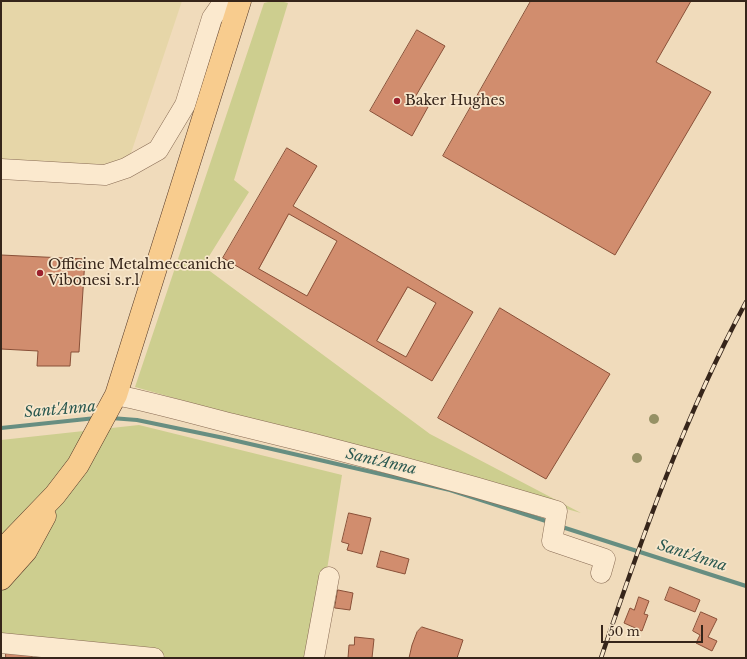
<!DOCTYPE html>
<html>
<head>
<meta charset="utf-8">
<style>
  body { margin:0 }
  #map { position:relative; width:747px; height:659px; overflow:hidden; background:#f0dbbb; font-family:"Libre Baskerville",serif }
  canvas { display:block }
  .frame { position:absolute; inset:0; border:2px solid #36251a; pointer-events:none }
  .scale { position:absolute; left:601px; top:625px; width:102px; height:18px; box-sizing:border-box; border:2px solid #36251a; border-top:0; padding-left:5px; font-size:12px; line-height:14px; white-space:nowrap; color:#36251a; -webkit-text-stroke:3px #f7e6cb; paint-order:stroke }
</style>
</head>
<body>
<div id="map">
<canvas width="747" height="659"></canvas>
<div class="frame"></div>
<div class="scale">50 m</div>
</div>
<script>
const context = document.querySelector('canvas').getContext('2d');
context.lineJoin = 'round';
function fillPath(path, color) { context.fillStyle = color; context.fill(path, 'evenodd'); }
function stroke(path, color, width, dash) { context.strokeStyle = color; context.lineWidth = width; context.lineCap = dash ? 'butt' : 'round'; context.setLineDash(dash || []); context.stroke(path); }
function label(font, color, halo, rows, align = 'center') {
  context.font = font + ' "Libre Baskerville",serif'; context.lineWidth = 3.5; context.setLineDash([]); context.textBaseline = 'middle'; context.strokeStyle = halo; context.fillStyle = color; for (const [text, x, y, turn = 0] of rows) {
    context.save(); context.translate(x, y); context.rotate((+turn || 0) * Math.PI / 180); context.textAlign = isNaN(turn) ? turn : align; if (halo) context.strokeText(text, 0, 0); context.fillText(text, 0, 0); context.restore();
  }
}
fillPath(new Path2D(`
  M1,1H182L126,168L1,169Z`), '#e6d6a8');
fillPath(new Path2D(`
  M272,1H280L288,3L234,180L249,192L203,266L430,434L581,513L135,387L264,3Z
  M139,425L342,475L313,658H154L1,643V579L26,551H1V440Z`), '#cdce8f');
stroke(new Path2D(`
  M111,418L137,420L224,438L450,490L549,522
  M1,428L96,418
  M559,526L746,586`), '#678e81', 4);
const building = new Path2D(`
  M531,1H691L656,62L711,92L615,255L443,156Z
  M417,30L445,46L414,99L428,107L412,136L370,111Z
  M287,148L317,166L293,206L473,312L432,381L223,258ZM289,214L337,241L307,296L259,269ZM408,287L436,303L406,357L377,341Z
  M1,255L85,259L79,352H71L70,366H37L38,351L1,349Z
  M500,308L610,374L546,479L438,418Z
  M349,513L371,518L362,554L347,550L349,544L342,542Z
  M381,551L409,559L405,574L377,567Z
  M670,587L700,600L695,612L665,600Z
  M338,590L353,593L350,610L335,608Z
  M639,597L649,601L644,614L648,615L642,631L624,623L630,608L634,610Z
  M701,612L717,619L708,637L717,641L712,651L696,643L700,635L693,631Z
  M422,627L463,640L457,658H409L412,645L417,632Z
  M355,637L374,639L372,658H348L349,645H354Z
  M6,651L32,653V658H6Z`);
fillPath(building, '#d18d6e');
stroke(building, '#895038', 1);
const minor = new Path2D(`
  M1,169L105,175L126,168L158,150L185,105L212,18L224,1
  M116,395C155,403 194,414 233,424C342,450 450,479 557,511L552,541L605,559L601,573
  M1,643L154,658
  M314,658L329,577`);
const major = new Path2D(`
  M1,551L55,495L78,465L116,395L240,1
  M1,579L26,551L45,516`);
stroke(minor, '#886b54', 21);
stroke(major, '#553929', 23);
stroke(minor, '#fbe9ce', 20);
stroke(major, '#f8cc8e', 22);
const rail = new Path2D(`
  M601,658C642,537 685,415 746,302`);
stroke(rail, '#36251a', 4.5);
stroke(rail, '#f7e6cb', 3, [9]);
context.fillStyle = '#969165';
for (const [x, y] of [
  [654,419],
  [637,458]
]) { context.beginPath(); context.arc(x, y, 5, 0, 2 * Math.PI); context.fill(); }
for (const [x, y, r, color] of [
  [397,101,4,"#9b202d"],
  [40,273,4,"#9b202d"]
]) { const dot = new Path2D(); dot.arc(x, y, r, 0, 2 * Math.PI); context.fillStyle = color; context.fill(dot); stroke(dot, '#f7e6cb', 1.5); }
label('14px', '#36251a', '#f7e6cb', [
  ["Baker Hughes",405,101],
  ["Officine Metalmeccaniche",48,265],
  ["Vibonesi s.r.l",48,281]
], 'left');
label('italic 15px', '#28574f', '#f7e6cb', [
  ["Sant'Anna",60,410,-5],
  ["Sant'Anna",381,462,13],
  ["Sant'Anna",692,556,18]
]);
</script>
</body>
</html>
